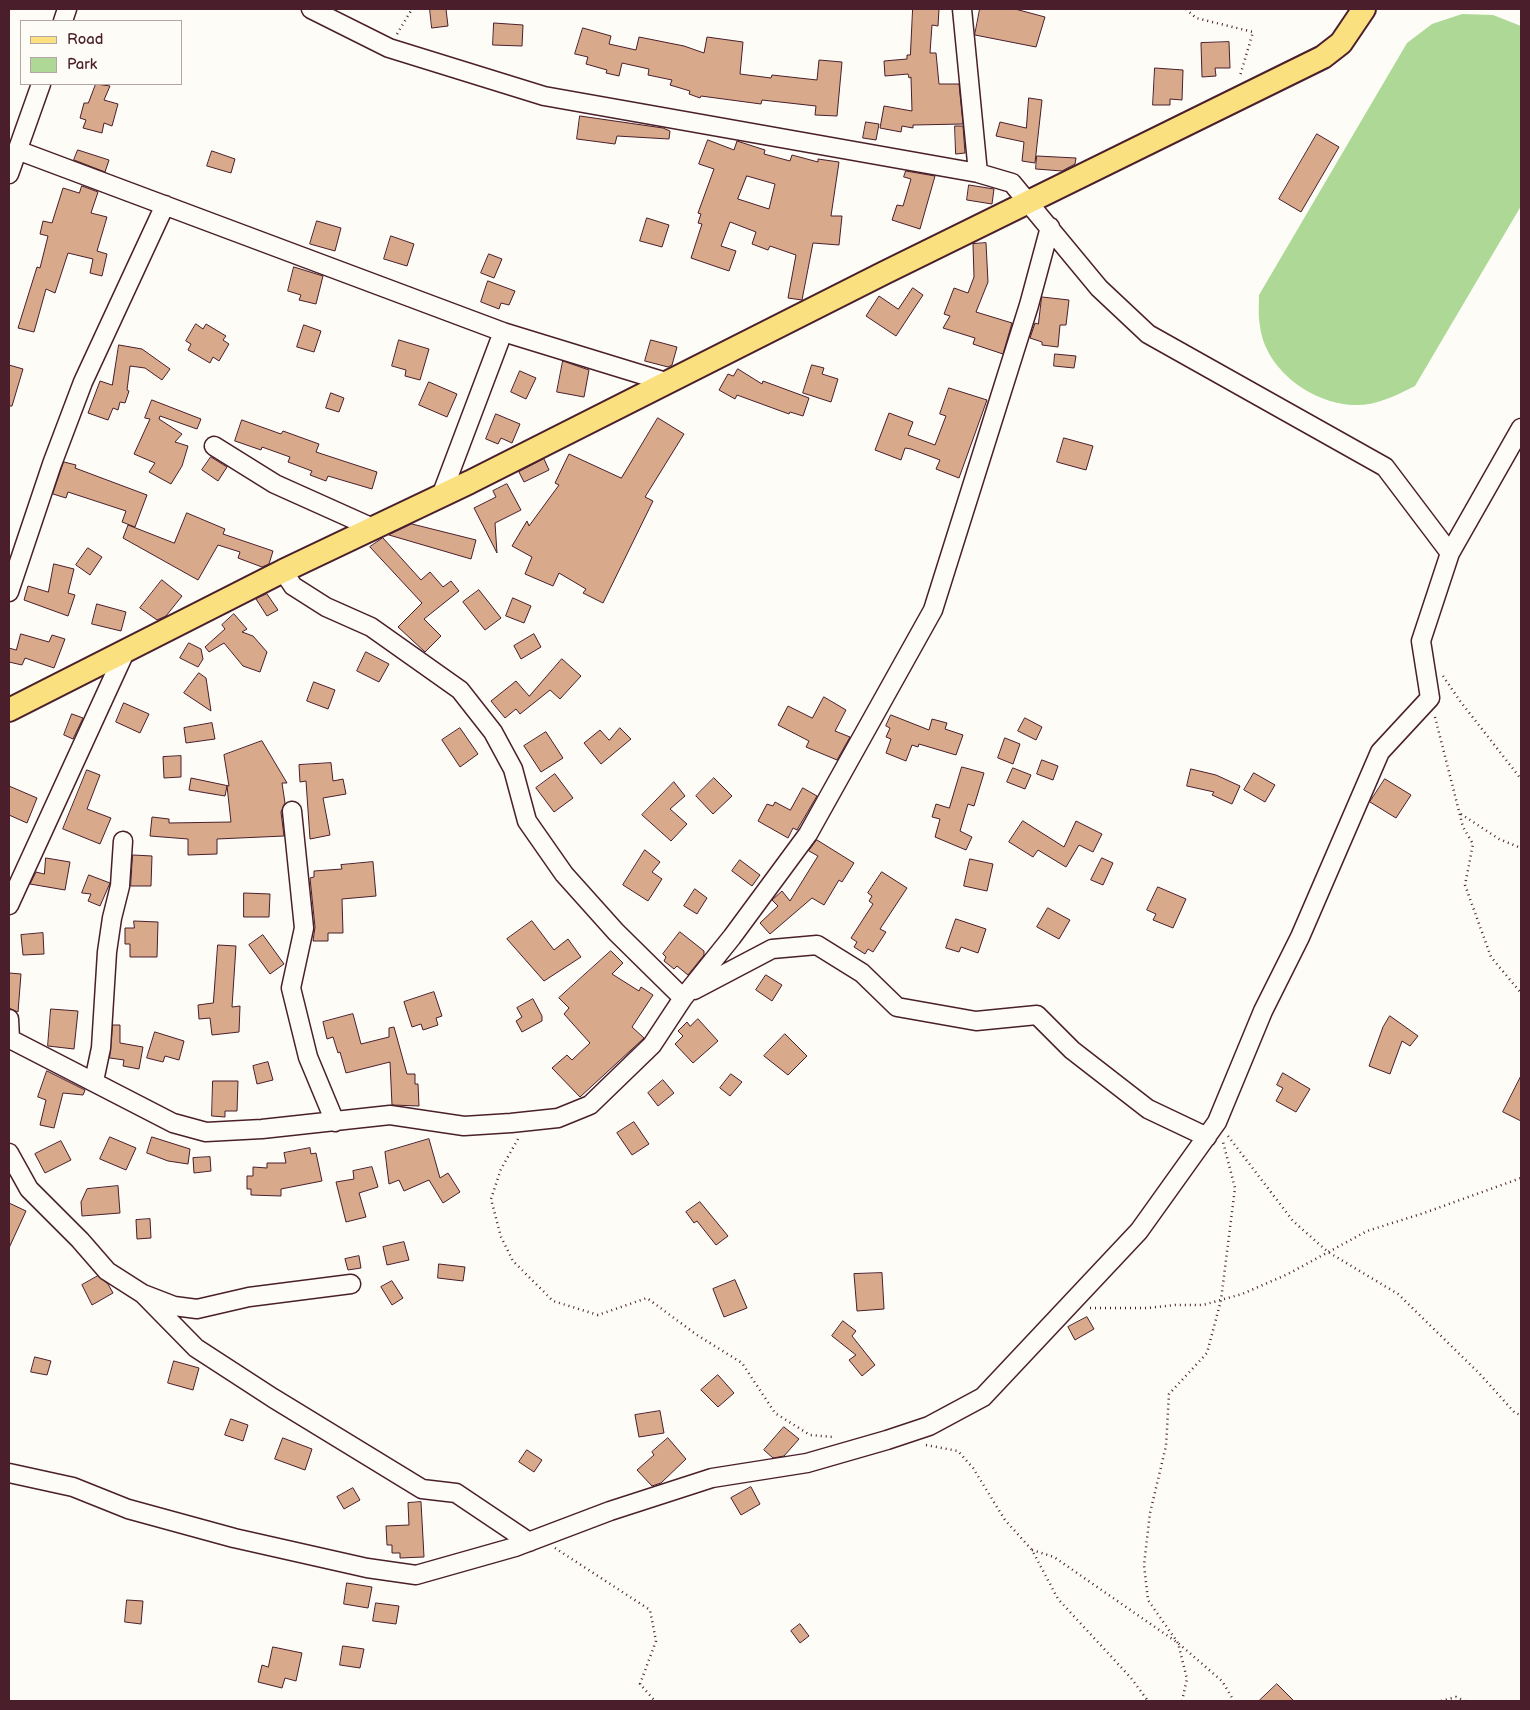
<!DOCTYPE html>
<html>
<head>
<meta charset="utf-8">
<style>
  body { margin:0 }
  #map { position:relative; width:1530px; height:1710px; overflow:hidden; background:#fdfcf7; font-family:"Balsamiq Sans",sans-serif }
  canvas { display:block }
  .frame { position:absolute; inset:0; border:10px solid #4a1f2b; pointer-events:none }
  .legend { position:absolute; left:20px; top:20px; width:162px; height:65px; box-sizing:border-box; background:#fdfcf7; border:1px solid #b5a4a5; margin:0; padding:6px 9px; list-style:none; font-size:15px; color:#4a1f2b }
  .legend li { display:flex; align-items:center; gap:10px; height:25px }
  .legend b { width:25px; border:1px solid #b5a4a5 }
</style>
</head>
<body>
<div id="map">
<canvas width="1530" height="1710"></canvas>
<div class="frame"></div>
<ul class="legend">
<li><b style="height:6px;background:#fbe080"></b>Road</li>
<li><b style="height:14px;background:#add896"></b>Park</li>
</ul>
</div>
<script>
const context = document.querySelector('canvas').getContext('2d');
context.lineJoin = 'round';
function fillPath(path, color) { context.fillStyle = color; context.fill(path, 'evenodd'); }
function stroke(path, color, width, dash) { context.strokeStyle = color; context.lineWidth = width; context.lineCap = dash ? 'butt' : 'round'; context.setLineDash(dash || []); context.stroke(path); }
fillPath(new Path2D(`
  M1462,14L1493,15L1521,26V206L1415,386C1395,396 1376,406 1353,405C1311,403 1265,369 1260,326C1258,316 1259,305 1259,295L1407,43L1432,24Z`), '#add896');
const building = new Path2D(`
  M430,9H446L448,26L432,28Z
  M913,9H939L938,26L932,25L930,53H936L939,84H959L963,124L913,125V128L902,126L901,132L880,128L884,106L912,111L911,77L909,78L908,74L885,76L884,61L907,59V55H910Z
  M980,9H1015L1045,17L1036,47L975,35Z
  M494,23L523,25L522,46L493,45Z
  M583,28L611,36L609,44L636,50L639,37L684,46L704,53L707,37L743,42L740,74L771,78L772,75L817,80L819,60L842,62L837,116L815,115L816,106L762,100L761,104L701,96L700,98L689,94L690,91L670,85L672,80L648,75L649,69L622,63L619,76L606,73L607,70L586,64L588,57L575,54Z
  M1229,42L1230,68H1215L1216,76L1202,77L1201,43Z
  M1155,68L1183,70L1182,100L1170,99V105H1153Z
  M96,84L110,86L104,100L118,104L112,126L104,123L102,133L83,128L86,120L80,118L84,103H88Z
  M1029,98L1042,100L1035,163L1022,161L1024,142L996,136L1000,122L1026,128Z
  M580,116L663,128L670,131L669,139L617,136L615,144L577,139Z
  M866,122L879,124L876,140L863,138Z
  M955,126H963L965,153L956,154Z
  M1317,134L1339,147L1301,212L1279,199Z
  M708,140L734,150L737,141L765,150L764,154L790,161L792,155L818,162V159L839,162L831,216H842L839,245L813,243L802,300L788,298L796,255L770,246L768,250L752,244L756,232L730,222L721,246L736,251L729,271L691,258L702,224L698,223L701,214L698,213L714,169L699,164ZM747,176L775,184L769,209L738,199Z
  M78,150L109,160L105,172L74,160Z
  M212,151L235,159L231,173L207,166Z
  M1037,156L1076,158L1075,164L1062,171L1036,169Z
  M906,171L935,176L920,229L892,220L897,205L903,206L911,179L904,177Z
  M969,185L994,189L992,204L967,200Z
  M82,186L98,192L91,213L107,217L97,251L107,254L102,276L90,273L93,259L68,253L55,293L46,289L34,332L18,328L37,267L40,268L48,236L40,234L43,221L52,223L63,188L79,193Z
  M647,218L669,225L662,247L640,241Z
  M317,221L341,228L335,251L310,244Z
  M391,236L414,244L407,266L384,259Z
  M986,243L988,282L976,312L1012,323L1003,354L973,344L975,338L943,328L950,316L944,314L954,288L968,293L974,277L973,244Z
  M489,254L502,259L494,278L481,273Z
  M294,267L323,276L316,304L299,300L301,295L288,291Z
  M488,281L515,291L509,305L501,303L499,309L481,302Z
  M913,288L923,295L896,336L866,316L879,296L898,309Z
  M1042,297L1069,300L1066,325H1060L1058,347L1042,345V342L1030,338L1035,323L1038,324Z
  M196,324L203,329L206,324L226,336L223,340L229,344L219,361L213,357L210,363L188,350L191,344L186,341Z
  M304,325L321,331L314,352L297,347Z
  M399,340L429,349L420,380L405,376L406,370L392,366Z
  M651,340L677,347L672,365L668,367L645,361Z
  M119,345L142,349L170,369L162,380L145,368L130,366L127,390L129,391L125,403L120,402L118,410L113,408L108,420L88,413L100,381L112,385Z
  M1055,354L1076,356L1074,368L1054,366Z
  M563,361L589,370L584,397L557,392Z
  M9,365L23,369L12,406H9Z
  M812,365L824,368L822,374L838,379L831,402L803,393Z
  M738,369L762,384L763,381L809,398L803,416L790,412L789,414L737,395L735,399L719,390L728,374L733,376Z
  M520,371L536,378L526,399L511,392Z
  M429,382L457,394L447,417L419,405Z
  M949,388L987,400L959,478L936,469L940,460L911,449L905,448L901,460L875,450L889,413L913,422L908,435L935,445L946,416L940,414Z
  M331,393L344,398L339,412L326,408Z
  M152,400L201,419L197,429L160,416L159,419L182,434L175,442L188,446L182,466L171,484L149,472L155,463L134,454L150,419L145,418Z
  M496,414L520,424L512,443L501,438L498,444L486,439Z
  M658,418L684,434L645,497L653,501L603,603L583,593L586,589L559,573L553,586L525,574L532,557L512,546L527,521L529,526L559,485L555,483L569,454L621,478Z
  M242,420L281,434L283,431L319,444L316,452L377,472L372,489L328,476L326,481L310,475L312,471L288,462L290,457L262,447L261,450L235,441Z
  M1064,438L1093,446L1086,470L1057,462Z
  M211,457L227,467L218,481L202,470Z
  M544,459L549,470L524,482L519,472Z
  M64,462L76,465L75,468L147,495L135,527L122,522L126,511L68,492L66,498L53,494Z
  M507,484L521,510L495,523L497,553L474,508L496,497L493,491Z
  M187,513L225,529L223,534L273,551L269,564L262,567L238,558L240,552L218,545L198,580L123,538L128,525L174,543Z
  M412,524L476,540L471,559L389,535Z
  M383,538L421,580L430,572L443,587L451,581L459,591L424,619L441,636L425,652L398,627L422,603L370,547Z
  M88,548L102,557L90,575L76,565Z
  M54,564L74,569L68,593L75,595L68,616L24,600L28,586L48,592Z
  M162,580L182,596L166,616L157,620L140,608Z
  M479,590L501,618L485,630L463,602Z
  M267,594L278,610L267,616L256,599Z
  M513,598L531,606L524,623L506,616Z
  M97,604L126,612L121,631L92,624Z
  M234,614L247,629L242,632L253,636L267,652L260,672L243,666L224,643L209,652L205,647L225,629L222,625Z
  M21,634L49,642L52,635L65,639L54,668L25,658L22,665L9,662V648L16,650Z
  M534,634L541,647L521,659L514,646Z
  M189,643L201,649L203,659L198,667L180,658Z
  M366,652L389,664L379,682L357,671Z
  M562,659L581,676L560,699L550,690L520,714L516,709L505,718L491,701L516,681L529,696Z
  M199,673L206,678L211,711L184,693Z
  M314,682L335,690L328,709L307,701Z
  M824,697L846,710L835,731L850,737L837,760L806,747L809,741L778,725L788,706L812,718Z
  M124,703L149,714L140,733L116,722Z
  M72,714L83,718L73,739L64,735Z
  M891,715L929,730L932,719L947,723L945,729L963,735L956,755L919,744L918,747L912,745L906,761L886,753L891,739L886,737L890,728L886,726Z
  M1025,718L1042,727L1036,740L1018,731Z
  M212,723L215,739L186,743L184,728Z
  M460,728L478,754L460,767L442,740Z
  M620,728L631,739L601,764L584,743L600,730L609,740Z
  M546,732L563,758L541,772L524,746Z
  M1005,738L1020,744L1013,764L998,758Z
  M262,741L287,783H282L285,803L281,812L284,836L217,839V854L188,855V839L150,836L152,817L169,819V823L231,822L227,786L225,796L189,790L191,778L229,786L224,755Z
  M181,756V777L164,778L163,757Z
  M1042,760L1058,766L1053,780L1037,774Z
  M331,763L333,781L343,779L346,794L323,798L330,835L310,839L306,781L300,782L299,765Z
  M962,767L984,773L974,806L968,804L960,831L972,837L966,850L935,837L940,819L932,817L936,804L949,808Z
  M1013,768L1031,775L1025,789L1007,782Z
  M1191,769L1216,775L1240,786L1232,804L1212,795L1214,792L1187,786Z
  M87,770L100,775L87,809L111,818L100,844L63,829Z
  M1254,773L1275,785L1265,802L1244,790Z
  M555,774L573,798L554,812L536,788Z
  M714,778L732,796L713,814L696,796Z
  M1385,779L1411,795L1396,818L1370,802Z
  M674,782L685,796L670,809L687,824L671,841L642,815Z
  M9,786L37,798L27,823L9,815Z
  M803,788L817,796L797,830L793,828L788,838L758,821L767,804L773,806L775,802L790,810Z
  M1023,821L1064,847L1076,821L1102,834L1093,852L1079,845L1066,867L1038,850L1033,857L1009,842Z
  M817,840L854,863L842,882L839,880L824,905L812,898L770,934L760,923L778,906L772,900L782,891L790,901L818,856L809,851Z
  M645,850L660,862L652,872L662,879L648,901L623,885Z
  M133,855L152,856L151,886H131Z
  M46,858L70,862L65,890L30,884L36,872L44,874Z
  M1102,858L1113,863L1103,885L1091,880Z
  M970,859L993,864L987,891L964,886Z
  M740,860L760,875L752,886L732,871Z
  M373,862L376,896L342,899L343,933H328V941H313L315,927L310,878L314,877V871L342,869L341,865Z
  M882,872L907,888L880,929L886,932L873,952L868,949L865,954L854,947L857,942L851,938L873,904L869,901L872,896L868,893Z
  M89,875L110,883L100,906L88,901L91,894L82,893Z
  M1158,887L1186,899L1173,928L1153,920L1156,914L1147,910Z
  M695,889L707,898L697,914L684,906Z
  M244,893L270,894L269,917H244Z
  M1048,908L1070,920L1059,939L1037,927Z
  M956,919L986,929L978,953L961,947L959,952L946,948Z
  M134,921L158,922L157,957H130V944H125V928H134Z
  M532,921L554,950L568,939L581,957L544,981L507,939Z
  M680,932L704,951V955L688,975L677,966L674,969L664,961L666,957L663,954Z
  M43,933L44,954L23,955L21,935Z
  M263,935L284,964L270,974L249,945Z
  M218,945L236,946L232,1007L240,1006L239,1032L212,1035L210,1018L199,1019L198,1005L213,1003Z
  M611,951L623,963L612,974L639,991L641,987L653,995L632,1027L644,1038L580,1097L552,1068L567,1055L572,1060L590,1043L564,1014L569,1008L559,998Z
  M9,973L21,974L18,1012L9,1008Z
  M766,975L782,985L772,1001L756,990Z
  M434,992L442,1016L436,1018L438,1025L423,1030L421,1024L412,1027L404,1002Z
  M533,999L542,1016V1021L522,1032L516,1021L522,1017L517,1008Z
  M51,1009L78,1011L74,1049L48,1046Z
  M353,1014L361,1044L389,1037V1028L394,1027L407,1074H415V1084H418L419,1106L392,1105L390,1062L346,1073L340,1052L338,1053L333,1037L327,1039L323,1022Z
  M1390,1016L1418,1036L1410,1046L1402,1041L1390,1074L1369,1066L1383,1027Z
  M698,1019L718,1041L693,1063L675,1044L683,1036L678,1031L687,1022L690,1026Z
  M113,1025H120V1043L143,1047L139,1069L123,1066L124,1060L110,1058Z
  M155,1032L184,1041L179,1060L165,1056L163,1062L147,1058Z
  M785,1034L807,1056L788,1075L764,1056Z
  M268,1062L273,1080L257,1084L253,1066Z
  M47,1071L85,1090L83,1095L63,1093L54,1128L40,1125L46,1100L38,1097Z
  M1283,1073L1310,1089L1296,1112L1276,1101L1283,1088L1277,1085Z
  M731,1074L742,1082L730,1096L720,1088Z
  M1521,1076V1121L1503,1112Z
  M663,1080L674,1093L658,1106L648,1093Z
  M213,1081H238L237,1111H225V1117L212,1116Z
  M634,1122L649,1144L632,1155L617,1133Z
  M110,1137L136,1148L126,1170L100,1159Z
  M152,1137L190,1149L188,1164L168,1161L147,1153Z
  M429,1139L440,1178L448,1173L460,1192L443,1203L429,1180L404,1191L399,1180L389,1184L385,1152Z
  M61,1141L71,1160L45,1173L35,1154Z
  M310,1148L311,1154L316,1153L322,1181L281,1189V1196L251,1195V1189H247V1176H253V1167L267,1168V1163H286L284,1153Z
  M210,1157L211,1171L194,1173L193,1158Z
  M372,1167L378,1187L359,1193L366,1217L346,1222L336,1182L354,1179L353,1171Z
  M118,1186L120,1213L82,1216L81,1202L87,1189Z
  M700,1202L728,1236L716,1245L697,1221L694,1223L686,1212Z
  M9,1203L26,1211L9,1248Z
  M150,1219L151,1238L137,1239L136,1220Z
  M404,1242L409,1260L387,1265L383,1247Z
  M359,1256L361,1268L348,1270L345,1259Z
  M439,1264L465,1267L463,1281L438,1278Z
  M882,1273L884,1309L857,1311L854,1274Z
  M98,1276L108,1284L113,1293L92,1305L82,1285Z
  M735,1280L747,1308L724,1317L713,1289Z
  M392,1281L403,1298L392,1305L381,1287Z
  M1087,1317L1094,1329L1075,1340L1068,1327Z
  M843,1321L856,1331L852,1336L875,1365L862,1376L849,1360L856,1355L832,1336Z
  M35,1357L51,1361L47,1375L31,1372Z
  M174,1361L199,1368L193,1390L168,1383Z
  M718,1375L734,1393L718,1407L701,1390Z
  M660,1411L664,1433L639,1437L635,1415Z
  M231,1419L248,1425L243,1441L225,1435Z
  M784,1427L799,1439L784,1456L773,1458L764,1450Z
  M283,1438L312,1449L305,1470L275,1459Z
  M668,1438L686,1459L661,1483L652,1486L637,1470L654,1455L652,1452Z
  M527,1450L542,1460L534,1472L519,1462Z
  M751,1487L760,1504L741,1515L731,1498Z
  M353,1488L360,1500L344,1509L337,1497Z
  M421,1502L424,1557L400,1558V1553H392V1545H387L386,1526L409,1525L408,1503Z
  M347,1583L372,1587L368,1608L344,1604Z
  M127,1600L143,1601L141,1624L125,1622Z
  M376,1603L399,1606L396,1624L373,1621Z
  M800,1624L809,1636L800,1643L791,1631Z
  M343,1646L364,1649L360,1668L340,1665Z
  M273,1647L302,1653L296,1681L285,1678L282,1688L258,1682L262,1665L268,1667Z
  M1277,1684L1294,1701H1259Z`);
fillPath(building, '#d8a98b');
stroke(building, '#4a1f2b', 1);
const minor = new Path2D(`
  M311,9L389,48L544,96L978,173L1012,183L1099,288L1148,334L1385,467L1450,553
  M962,9L978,173
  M63,21L67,9
  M17,150L503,332L441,496
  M9,174L41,84
  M503,332L666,382
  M214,446L275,484L373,528
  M283,571L293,586L326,607L371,627L460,690L493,732L513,769L527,821L564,874L616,932L683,998
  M9,592L52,464L83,382L165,205
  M292,811L304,928L291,988L308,1057L335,1122
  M9,905L125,652
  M694,990L772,949L817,945L862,973L897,1007L976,1021L1037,1015L1072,1050L1148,1109L1207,1137
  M9,1019L10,1039L173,1123L206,1132L262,1129L390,1115L464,1126L511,1123L558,1118L590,1105L652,1045L683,998L732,937L808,834L933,610L1029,305L1050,227
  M94,1081L101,1048L107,952L112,918L120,886L123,841
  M9,1153L29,1189L80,1240L107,1271L143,1294L174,1306L197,1309L249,1297L351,1284
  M143,1294L196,1348L273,1398L422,1489L456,1493L529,1542
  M9,1473L73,1487L128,1509L234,1538L367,1568L416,1575L515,1547L610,1511L712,1478L807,1463L887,1440L929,1426L983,1397L1139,1231L1217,1122L1263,1011L1300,937L1380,752L1430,698L1421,641L1450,553L1521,428`);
const major = new Path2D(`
  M9,710L283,571L470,482L884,273L1323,57L1341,43L1364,9`);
stroke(minor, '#4a1f2b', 21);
stroke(major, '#4a1f2b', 26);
stroke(new Path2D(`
  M1186,9L1196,18L1253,32L1240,76
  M397,34L412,9
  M1443,676L1460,701L1521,779
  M1435,717L1463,827L1473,844L1465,885L1491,957L1521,993
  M1461,814L1499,839L1521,848
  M1228,1136L1293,1221L1328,1252L1398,1294L1479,1373L1515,1413L1521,1415
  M518,1139L501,1169L491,1199L501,1237L513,1261L553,1301L598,1315L647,1298L697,1335L742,1363L775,1413L810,1435L833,1437
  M1090,1308H1148L1175,1305H1203L1242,1294L1288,1274L1367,1231L1424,1213L1521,1178
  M926,1445L958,1451L973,1468L1005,1520L1032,1550L1058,1599L1131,1678L1148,1701
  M555,1548L650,1610L656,1641L640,1684L655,1701
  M1032,1550L1054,1557L1178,1643L1222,1681L1234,1701
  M1182,1701L1187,1679L1178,1643L1148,1600L1144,1565L1150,1513L1166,1446L1169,1394L1207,1353L1221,1300L1235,1188L1223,1142
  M1441,1701L1456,1697L1465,1701`), '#4a1f2b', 2.5, [1, 4]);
stroke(minor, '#fdfcf7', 18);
stroke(major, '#fbe080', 22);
</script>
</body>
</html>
